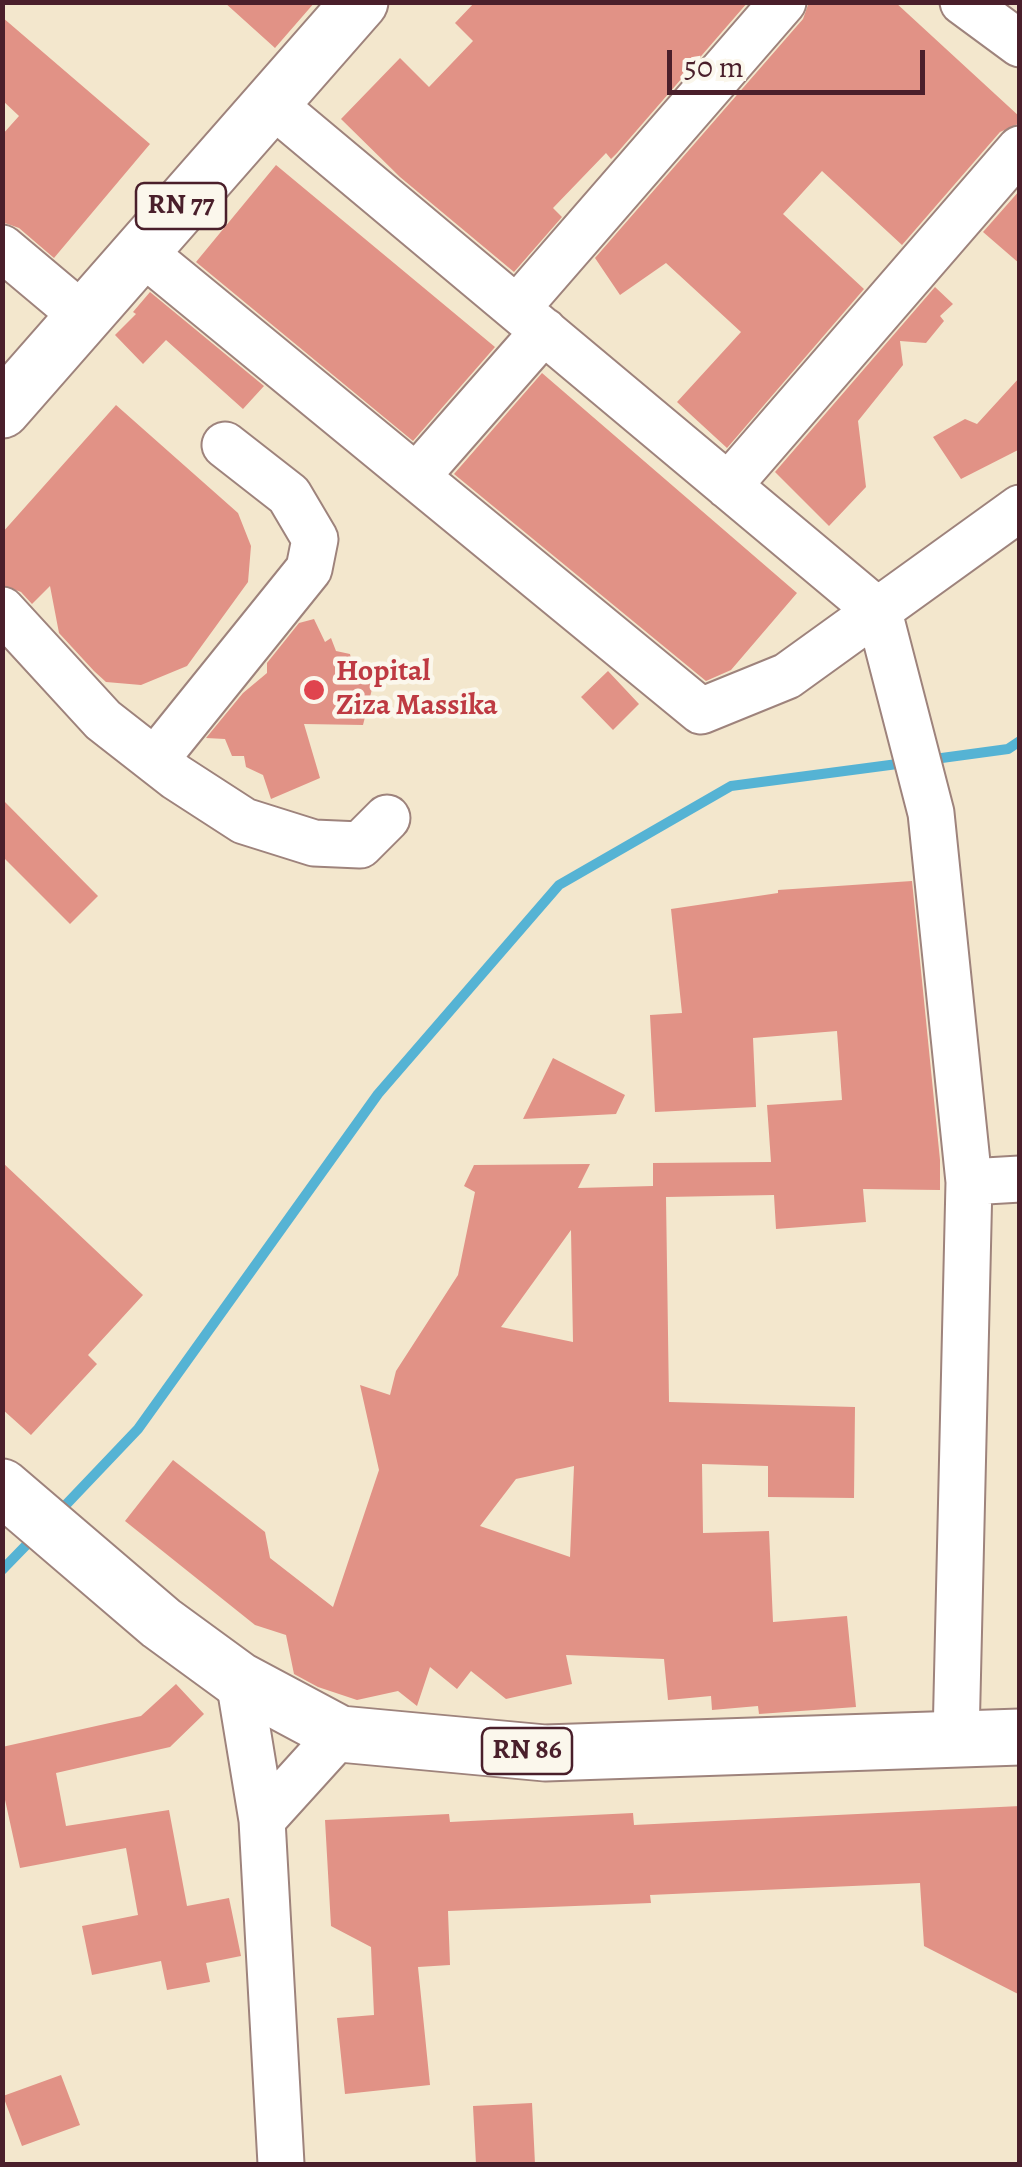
<!DOCTYPE html>
<html>
<head>
<meta charset="utf-8">
<style>
  body { margin:0 }
  #map { position:relative; width:1022px; height:2167px; overflow:hidden; background:#f3e7cd; font-family:Alegreya,serif }
  canvas { display:block }
  .frame { position:absolute; inset:0; border:5px solid #4a1f2b; pointer-events:none }
  .scale { position:absolute; left:667px; top:50px; width:258px; height:45px; box-sizing:border-box; border:5px solid #4a1f2b; border-top:0; padding-left:12px; font-size:30px; line-height:35px; white-space:nowrap; color:#4a1f2b; -webkit-text-stroke:8px #fbf7ec; paint-order:stroke }
</style>
</head>
<body>
<div id="map">
<canvas width="1022" height="2167"></canvas>
<div class="frame"></div>
<div class="scale">50 m</div>
</div>
<script>
const context = document.querySelector('canvas').getContext('2d');
context.lineJoin = 'round';
function stroke(path, color, width, dash) { context.strokeStyle = color; context.lineWidth = width; context.lineCap = dash ? 'butt' : 'round'; context.setLineDash(dash || []); context.stroke(path); }
function fillPath(path, color) { context.fillStyle = color; context.fill(path, 'evenodd'); }
function label(font, color, halo, rows, align = 'center') {
  context.font = font + ' Alegreya,serif'; context.lineWidth = 9; context.setLineDash([]); context.textBaseline = 'middle'; context.strokeStyle = halo; context.fillStyle = color; for (const [text, x, y, turn = 0] of rows) {
    context.save(); context.translate(x, y); context.rotate((+turn || 0) * Math.PI / 180); context.textAlign = isNaN(turn) ? turn : align; if (halo) context.strokeText(text, 0, 0); context.fillText(text, 0, 0); context.restore();
  }
}
stroke(new Path2D(`
  M927,760L1008,749L1020,741
  M59,1512L138,1429L378,1094L559,885L731,786L905,763
  M2,1570L36,1535`), '#55b3d4', 10);
fillPath(new Path2D(`
  M224,2H315L275,48Z
  M475,2H748L617,153L611,159L606,153L553,208L562,217L514,272L400,177L341,119L400,58L429,87L473,41L455,23Z
  M809,2H895L1020,117V123L1000,132L902,245L822,171L783,214L864,289L727,448L677,402L741,332L666,263L620,295L595,258L803,19Z
  M2,17L150,144L54,258L19,228L2,222V135L19,116L2,100Z
  M276,165L495,347L413,441L196,262Z
  M1020,190V264L983,232Z
  M935,287L953,304L940,316L944,321L926,343L900,341L903,365L858,421L866,487L829,526L775,472Z
  M150,292L264,386L243,409L166,340L143,364L115,335L136,314L133,312Z
  M542,373L797,593L731,670L706,681L454,474Z
  M1020,377V449L961,479L933,437L965,419L977,424Z
  M116,405L238,513L251,546L248,582L187,666L141,685L106,682L94,671L59,633L50,586L32,604L21,592L2,585V533Z
  M314,619L325,642L331,638L336,651L350,654L352,663L376,673L363,725L304,724L320,778L271,799L263,775L246,767L244,756H232L225,739L206,738L243,693L267,673V663L299,623Z
  M608,671L639,704L613,730L581,697Z
  M2,799L98,896L70,924L2,856Z
  M912,881L940,1160V1190L863,1189L866,1222L776,1229L774,1195L666,1197L669,1402L855,1407L854,1498L768,1497V1466L702,1464L703,1533L769,1531L773,1622L847,1616L856,1707L759,1714L758,1706L712,1710L711,1696L668,1700L664,1659L566,1655L572,1684L506,1699L471,1671L457,1689L430,1667L417,1706L398,1691L357,1700L318,1687L294,1674L286,1635L255,1625L125,1521L173,1460L265,1532L270,1558L333,1607L379,1470L360,1385L390,1395L396,1371L458,1275L475,1192L464,1186L474,1165L590,1164L578,1188L653,1186V1163L771,1162L767,1105L842,1100L837,1031L753,1038L756,1107L655,1112L650,1015L682,1013L671,909L778,893V890ZM571,1230L573,1342L501,1327ZM574,1466L570,1557L480,1526L516,1479Z
  M553,1058L625,1095L616,1114L523,1119Z
  M2,1162L143,1295L88,1355L97,1364L31,1435L2,1409Z
  M176,1684L204,1714L170,1747L56,1773L66,1826L169,1810L187,1906L229,1898L241,1956L206,1963L210,1982L167,1990L161,1961L92,1975L82,1926L138,1915L126,1848L20,1868L2,1786V1747L141,1716Z
  M1020,1806V1995L924,1946L920,1883L650,1895L651,1903L448,1911L450,1965L418,1967L430,2085L345,2094L337,2018L374,2015L371,1947L331,1926L325,1820L449,1814L450,1822L633,1813L634,1825Z
  M61,2075L80,2125L22,2146L3,2096Z
  M532,2103L535,2164H476L473,2106Z`), '#e19286');
const minor = new Path2D(`
  M963,2L1020,44
  M272,104L879,612L931,813L969,1182L956,1739
  M2,248L83,316
  M141,251L701,711L787,676L1020,508
  M517,308L783,2
  M416,477L544,331
  M728,486L1020,149
  M2,610L103,720L176,777L244,821L314,843L360,845L387,818
  M155,760L309,569L315,539L289,495L225,445
  M969,1182L1020,1179
  M239,1680L262,1820L281,2164
  M262,1820L340,1734`);
const major = new Path2D(`
  M2,410L360,2
  M2,1487L161,1623L239,1680L340,1734L545,1753L1020,1737`);
stroke(minor, '#9e837c', 49);
stroke(major, '#9e837c', 59);
stroke(minor, '#fff', 45);
stroke(major, '#fff', 55);
for (const [x, y, r, color] of [
  [314,690,12,"#e0444e"]
]) { const dot = new Path2D(); dot.arc(x, y, r, 0, 2 * Math.PI); context.fillStyle = color; context.fill(dot); stroke(dot, '#fbf7ec', 4); }
for (const [x, y, w] of [
  [181,206,90],
  [527,1751,90]
]) { const box = new Path2D(); box.roundRect(x - w / 2, y - 23, w, 46, 8); context.fillStyle = '#fbf7ec'; context.fill(box); stroke(box, '#4a1f2b', 2.5); }
label('bold 28px', '#4a1f2b', null, [
  ["RN 77",181,206],
  ["RN 86",527,1751]
]);
label('bold 30px', '#be3a42', '#fbf7ec', [
  ["Hopital",336,673],
  ["Ziza Massika",336,707]
], 'left');
</script>
</body>
</html>
